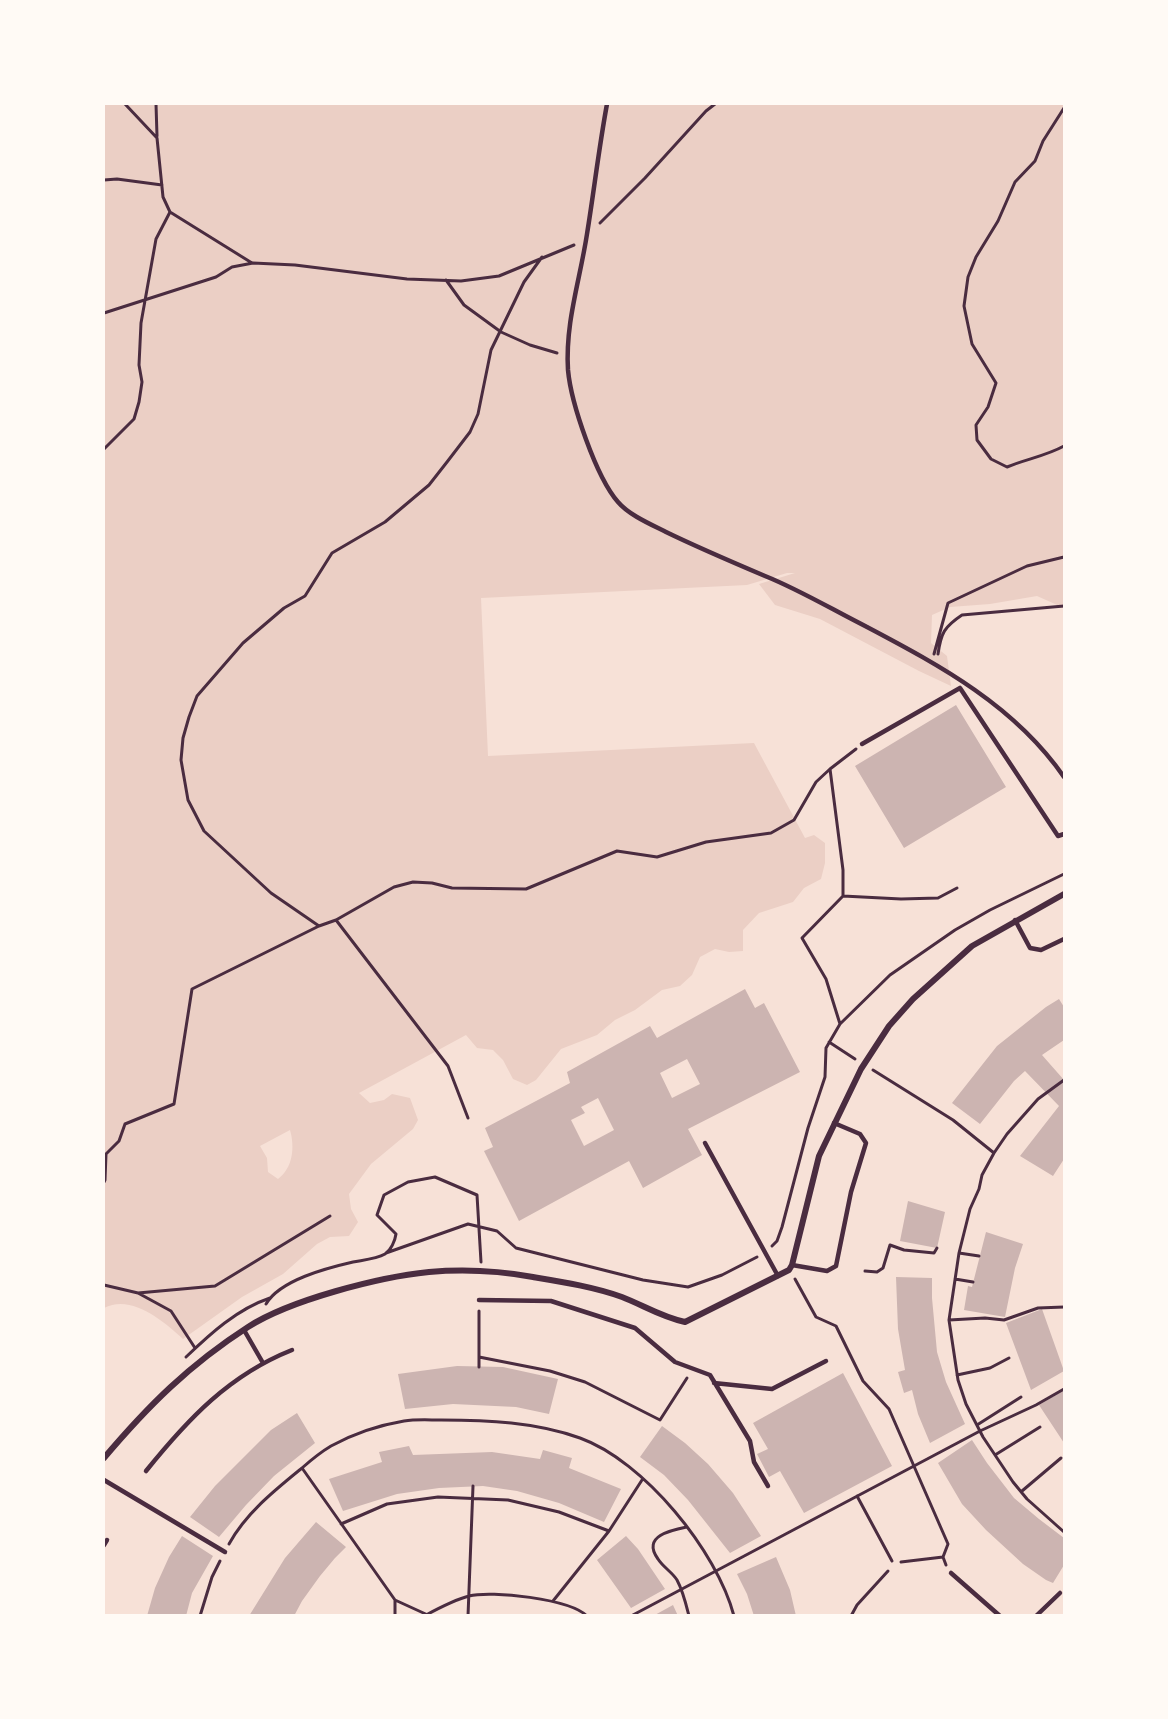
<!DOCTYPE html>
<html>
<head>
<meta charset="utf-8">
<style>
  body { margin:0 }
  #map { position:relative; width:1168px; height:1719px; overflow:hidden; background:#f7e1d7; font-family:Ubuntu,sans-serif }
  canvas { display:block }
  .frame { position:absolute; inset:0; border:105px solid #fffaf5; pointer-events:none }
</style>
</head>
<body>
<div id="map">
<canvas width="1168" height="1719"></canvas>
<div class="frame"></div>
</div>
<script>
const context = document.querySelector('canvas').getContext('2d');
context.lineJoin = 'round';
function fillPath(path, color) { context.fillStyle = color; context.fill(path, 'evenodd'); }
function stroke(path, color, width, dash) { context.strokeStyle = color; context.lineWidth = width; context.lineCap = dash ? 'butt' : 'round'; context.setLineDash(dash || []); context.stroke(path); }
fillPath(new Path2D(`
  M104,104H1064V608L1037,596L990,604L950,607L932,615L931,643L947,656L951,686L919,671L820,619L775,605L759,584L795,573H787L747,585L481,598L488,756L754,743L805,838L814,835L825,843V863L821,879L804,888L793,902L759,913L743,930V951L729,952L715,949L700,957L692,975L680,986L662,990L635,1010L615,1020L597,1035L561,1049L536,1080L527,1085L513,1079L503,1060L493,1050L477,1048L466,1035L359,1093L370,1103L384,1100L392,1094L410,1098L418,1120L413,1129L371,1164L349,1194L351,1209L358,1222L349,1236L330,1237L317,1244L283,1274L242,1297L183,1339C163,1321 132,1294 104,1308ZM290,1130C295,1147 293,1168 278,1179L268,1172L267,1158L260,1146Z`), '#ebcfc5');
fillPath(new Path2D(`
  M956,705L1006,787L904,848L855,766Z
  M745,989L755,1008L764,1003L800,1072L688,1129L702,1155L643,1188L629,1161L519,1221L484,1151L493,1147L485,1128L570,1083L567,1072L650,1026L657,1038ZM687,1059L700,1084L672,1098L660,1073ZM598,1098L614,1130L584,1146L571,1120L585,1113L581,1107Z
  M1059,999L1064,1007V1040L1042,1055L1064,1080V1159L1053,1176L1020,1156L1059,1106L1025,1071L1014,1081L980,1124L952,1103L997,1046L1046,1007Z
  M908,1201L945,1212L937,1248L900,1241Z
  M986,1232L1023,1244L1015,1268L1005,1317L964,1310L968,1286L972,1287Z
  M896,1277L932,1278V1298L937,1352L946,1382L965,1424L930,1443L918,1414L912,1390L904,1393L898,1372L905,1370L898,1329Z
  M1042,1309L1064,1371L1031,1390L1006,1323Z
  M457,1366L503,1367L558,1379L549,1414L516,1407L453,1404L405,1409L398,1374Z
  M843,1373L892,1466L804,1513L780,1471L769,1477L757,1454L768,1449L753,1423Z
  M1064,1390V1443L1039,1405Z
  M297,1413L315,1443L274,1476L246,1505L219,1537L190,1517L215,1486L271,1430Z
  M662,1426L685,1443L708,1464L733,1493L761,1536L730,1553L688,1500L664,1475L640,1457Z
  M972,1440L987,1463L1014,1498L1039,1519L1064,1538V1565L1053,1583L1046,1580L1023,1564L986,1530L962,1504L938,1463Z
  M409,1446L413,1455L492,1452L540,1459L543,1450L572,1458L569,1468L621,1489L604,1522L559,1503L517,1491L483,1486L439,1488L397,1494L343,1511L329,1479L382,1462L379,1452Z
  M316,1522L346,1547L335,1558L320,1576L302,1601L294,1616H249L285,1558Z
  M182,1536L213,1556L192,1593L186,1616H147L155,1588L169,1557Z
  M626,1536L638,1549L665,1589L631,1608L597,1560Z
  M776,1557L790,1590L796,1616H754L747,1594L737,1574Z
  M673,1605L678,1616H653Z`), '#ccb4b1');
stroke(new Path2D(`
  M125,104L157,138L163,197L170,212L252,263
  M156,104L157,136
  M1064,108L1043,141L1035,161L1015,182L998,221L976,257L968,277L964,306L972,344L996,383L988,407L976,425L977,440L991,459L1007,467C1026,459 1046,456 1064,446
  M104,180L117,179L162,185
  M600,223L645,178L706,111L715,104
  M542,257L524,282L491,350L478,414L470,432L447,462L429,485L385,522L332,553L305,596L284,608L243,643L197,696L189,717L183,738L181,760L188,800L204,831L271,893L319,926L336,920L394,887L413,882L432,883L452,888L526,889L617,851L657,857L706,842L771,833L794,820L816,782L830,769
  M446,280L464,305L501,332L530,345L557,353
  M104,313L216,277L232,267L253,263L295,265L407,279L461,281L499,276L574,245
  M104,449L134,419L139,402L142,382L139,365L141,323L156,239L170,212
  M934,654L948,603L1027,566L1064,557
  M938,654C941,633 944,627 962,615L1064,606
  M856,749L830,769L843,870V896L901,899L938,898L957,888
  M336,920L448,1066L468,1118
  M840,1024L826,979L802,938L843,896
  M829,1042L855,1059
  M873,1070L953,1120L994,1153L982,1175L979,1189L970,1209L959,1253L949,1320L958,1380L966,1404L983,1437L1013,1482L1027,1499L1064,1532
  M994,1153L1007,1134L1038,1099L1064,1080
  M104,1182L105,1180L106,1154L119,1141L125,1124L174,1104L192,989L319,926
  M772,1246L777,1241L782,1227L808,1128L825,1077L826,1048L840,1024L890,975L955,930L990,910L1064,874
  M386,1253L468,1224L497,1231L516,1248L643,1280L688,1287L722,1275L757,1257
  M959,1253L979,1256
  M865,1271L877,1272L883,1268L890,1245L904,1250L934,1253L937,1248
  M795,1279L816,1317L836,1326L863,1381L889,1409L948,1544L943,1557L946,1565
  M955,1279L973,1282
  M104,1285L138,1293L171,1311L195,1348
  M138,1293L215,1286L330,1216
  M266,1304C280,1280 327,1268 353,1262C363,1260 376,1259 385,1254C391,1250 395,1241 396,1234L377,1215L384,1195L408,1182L435,1177L477,1195L481,1262
  M949,1320L985,1318L1004,1320L1038,1308L1064,1307
  M186,1357C210,1334 237,1309 270,1298
  M479,1357L550,1371L585,1382L660,1420L687,1378
  M479,1367V1311
  M957,1375L990,1368L1009,1358
  M977,1425L1021,1397
  M995,1455L1040,1427
  M302,1468C311,1460 321,1452 331,1446C353,1434 380,1425 404,1421C416,1419 429,1420 441,1420C487,1420 536,1422 580,1438C644,1461 717,1551 734,1616
  M1022,1491L1061,1458
  M857,1496L892,1561
  M341,1524L387,1504L438,1497L508,1500L559,1512L609,1531
  M687,1527C672,1530 641,1536 658,1559C663,1567 672,1572 677,1580C683,1591 686,1604 689,1616
  M229,1544C246,1513 275,1490 302,1468L395,1600L430,1616
  M901,1562L943,1557
  M395,1600V1616
  M553,1601L609,1531L642,1480
  M426,1615C439,1608 454,1600 469,1596C491,1590 570,1599 587,1616
  M200,1616L212,1577L220,1561
  M468,1616L473,1486
  M631,1616L980,1431L1036,1405L1064,1389
  M851,1616L857,1605L888,1571`), '#4a2c40', 3);
stroke(new Path2D(`
  M607,104C599,147 594,191 587,234C580,280 565,323 568,370C571,403 596,477 618,502C629,515 650,524 666,532C699,548 732,562 765,576C800,590 833,610 867,627C941,666 1015,706 1064,777
  M960,688L1058,836L1064,834
  M862,744L960,688
  M1015,920L1030,948L1041,950L1064,939
  M705,1143L778,1276
  M792,1265L827,1271L836,1266L851,1192L866,1143L860,1134L834,1123
  M479,1300L551,1301L635,1328L675,1362L710,1375L750,1441L754,1462L768,1486
  M244,1330L263,1363
  M714,1383L772,1389L826,1361
  M146,1471C188,1419 229,1375 292,1350
  M104,1480L225,1552
  M104,1545L107,1540
  M951,1573L1000,1616
  M1036,1616L1060,1593`), '#4a2c40', 4.5);
stroke(new Path2D(`
  M104,1458C148,1406 189,1365 248,1327C290,1300 379,1277 429,1272C463,1269 500,1271 533,1277C563,1282 594,1287 622,1297C643,1305 661,1317 685,1322L789,1270L792,1265L819,1156L861,1069L889,1026L913,999L972,946L1064,894`), '#4a2c40', 6);
</script>
</body>
</html>
